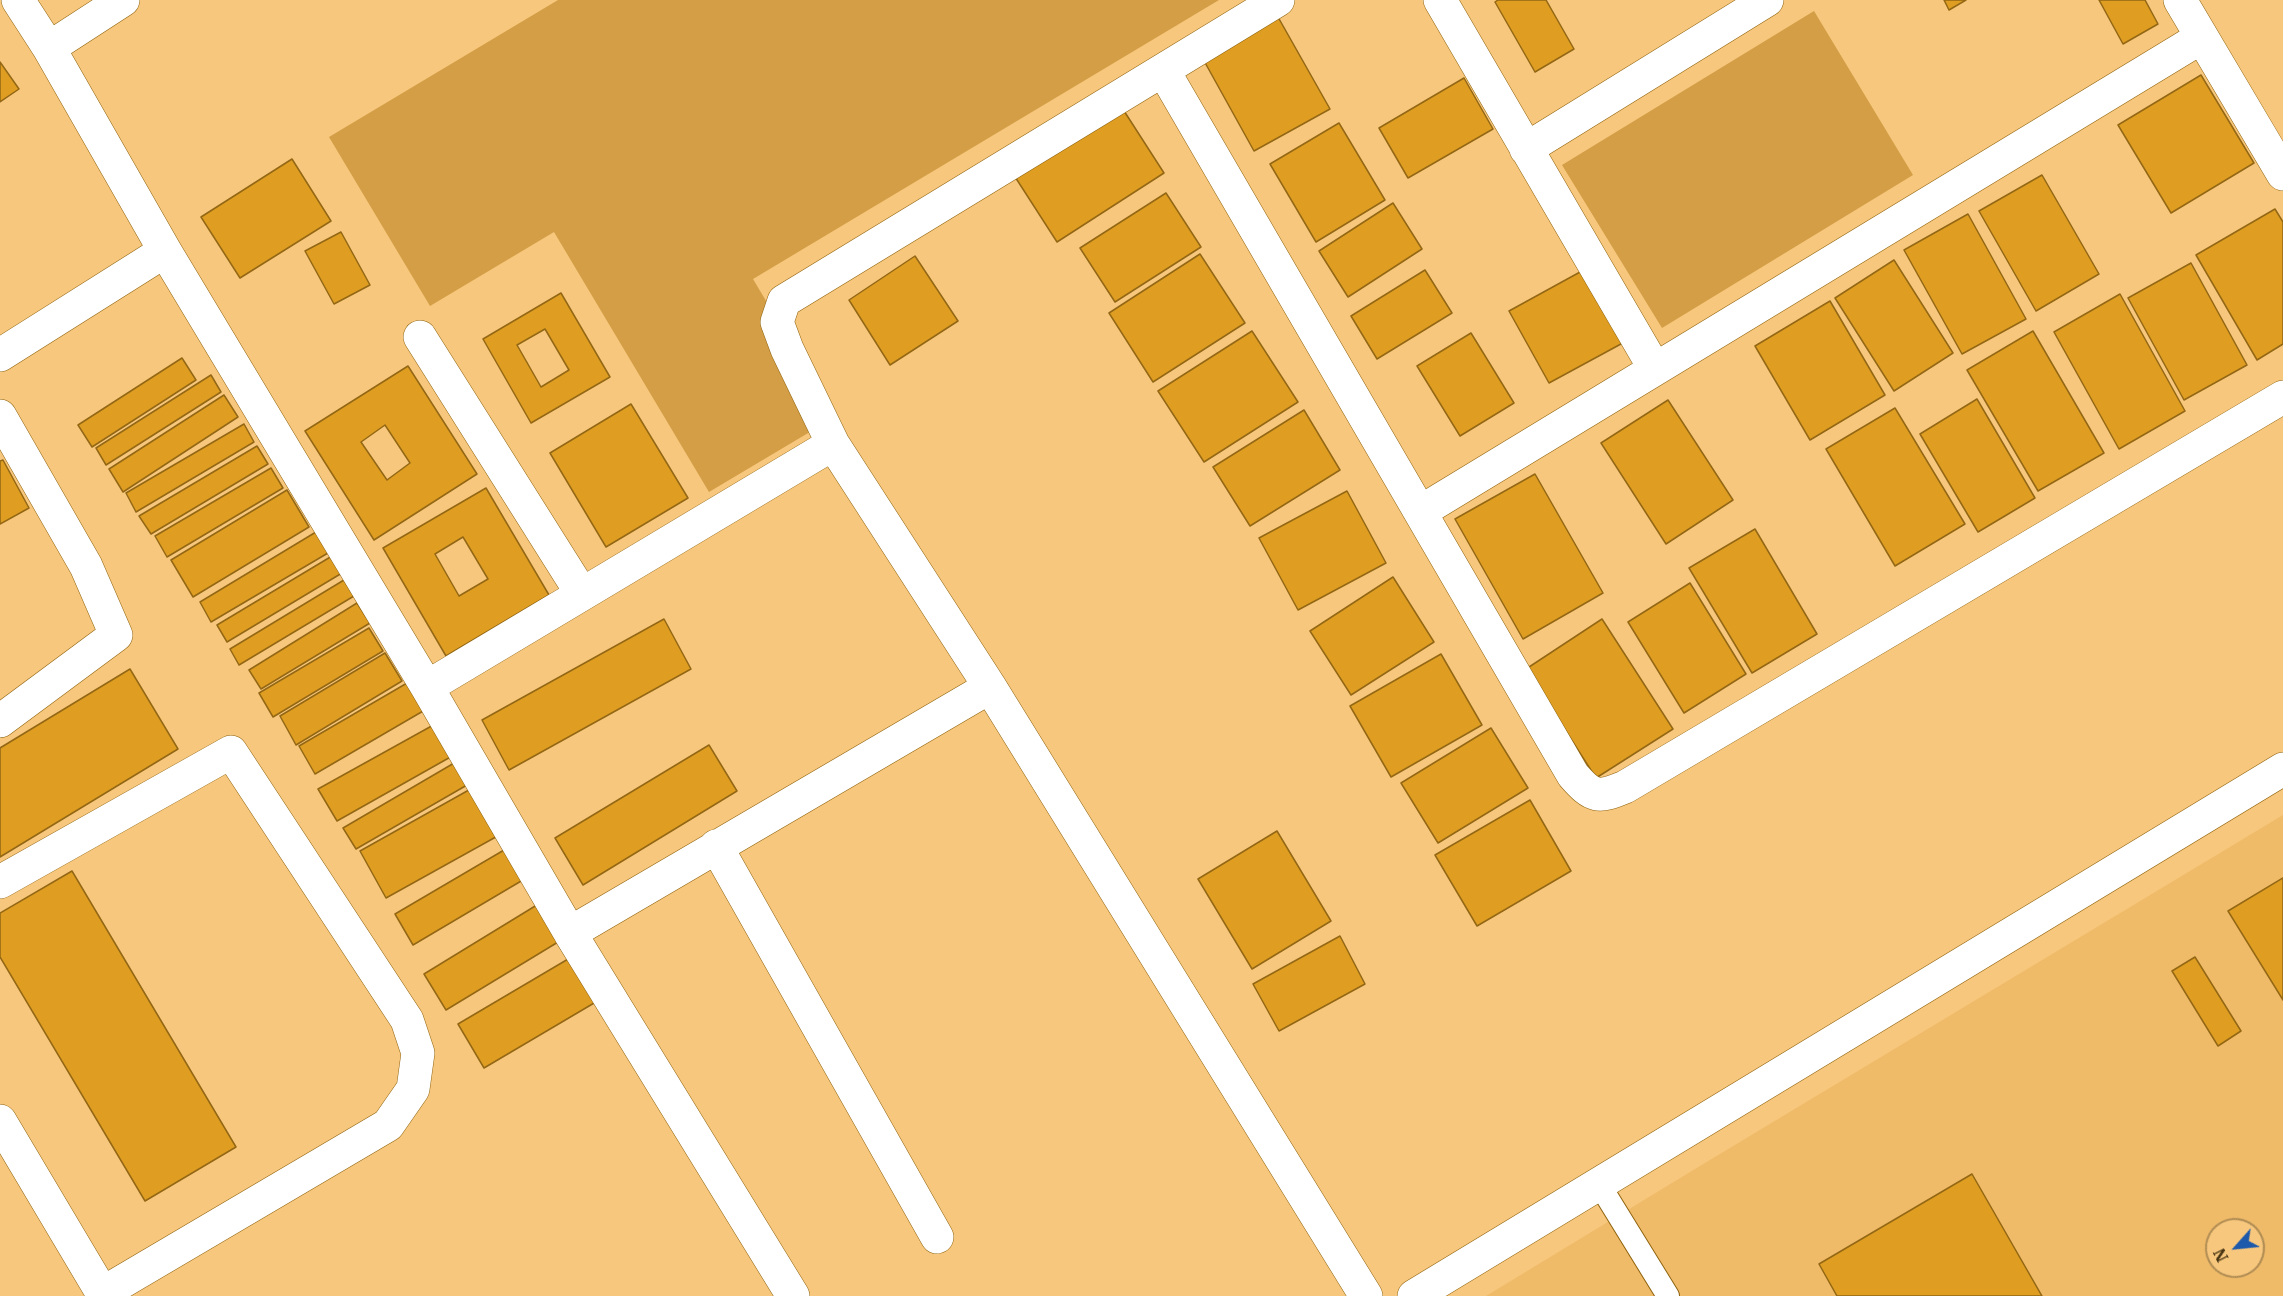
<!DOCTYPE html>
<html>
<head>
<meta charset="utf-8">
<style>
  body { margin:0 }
  #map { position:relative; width:2283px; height:1296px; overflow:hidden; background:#f7c77d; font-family:"IBM Plex Serif",serif }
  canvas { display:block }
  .north { position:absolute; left:2205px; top:1218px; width:60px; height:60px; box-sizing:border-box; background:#f7c77d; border:2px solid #b08c53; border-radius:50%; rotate:243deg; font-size:16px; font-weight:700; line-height:24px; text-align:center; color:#463313 }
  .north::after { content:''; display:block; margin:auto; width:21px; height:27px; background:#1c59aa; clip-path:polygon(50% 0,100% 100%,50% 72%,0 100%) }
</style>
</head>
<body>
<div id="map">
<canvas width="2283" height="1296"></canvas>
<div class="north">N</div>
</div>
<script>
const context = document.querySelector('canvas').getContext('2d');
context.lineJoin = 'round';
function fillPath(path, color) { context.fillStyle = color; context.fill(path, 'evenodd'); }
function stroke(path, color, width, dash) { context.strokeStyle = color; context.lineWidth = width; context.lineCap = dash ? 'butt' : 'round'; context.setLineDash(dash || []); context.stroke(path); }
fillPath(new Path2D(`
  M2283,815V1296H1486L1695,1169ZM2217,1230H2253V1266H2217Z`), '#f0bb69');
fillPath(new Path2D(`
  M558,0H1219L753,279L835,417L709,492L554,232L430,306L329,137Z
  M1814,11L1913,175L1662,328L1562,165Z`), '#d39e45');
const building = new Path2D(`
  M1498,0H1546L1574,49L1535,72L1495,2Z
  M1944,0H1966L1949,10Z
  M2099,0H2145L2158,24L2123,44Z
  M1278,17L1330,109L1254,151L1203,59Z
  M0,62L19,89L0,102Z
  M2201,75L2254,163L2171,213L2118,125Z
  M1464,78L1493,129L1408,178L1379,128Z
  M1117,100L1164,173L1057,242L1010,169Z
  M1339,123L1385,200L1316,242L1270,164Z
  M292,159L331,221L240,278L201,217Z
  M2042,175L2099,274L2036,311L1979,211Z
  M1166,193L1201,247L1115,302L1080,248Z
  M1393,203L1422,249L1348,297L1319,251Z
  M2275,209L2283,222V344L2257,360L2196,255Z
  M1968,214L2026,319L1962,354L1904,250Z
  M341,232L370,285L334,304L305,251Z
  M1200,254L1245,323L1153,382L1109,313Z
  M915,256L958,321L890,365L849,300Z
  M1894,260L1953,353L1894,391L1835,298Z
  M2191,263L2247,365L2184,400L2128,298Z
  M1591,266L1632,338L1549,383L1509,311Z
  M1425,270L1452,313L1377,359L1351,316Z
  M561,293L610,377L531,423L483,339ZM545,329L569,370L541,387L517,345Z
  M2120,294L2185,411L2119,449L2054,332Z
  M1830,301L1885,395L1810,440L1755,346Z
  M1252,331L1298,402L1204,462L1158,391Z
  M2033,331L2104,453L2038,491L1967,370Z
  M1471,333L1514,403L1460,436L1417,366Z
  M182,358L196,380L92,447L78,425Z
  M408,366L477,474L374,540L305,431ZM385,425L410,463L387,480L361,442Z
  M211,375L221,392L106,465L96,448Z
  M224,395L238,417L123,492L109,469Z
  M1977,399L2035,498L1978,532L1920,434Z
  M1668,400L1733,500L1666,544L1601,443Z
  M631,404L688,498L606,547L550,453Z
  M1895,408L1965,524L1895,566L1826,449Z
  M1304,410L1340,470L1250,526L1213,467Z
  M244,424L254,442L136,512L126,493Z
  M257,446L268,464L151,534L139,516Z
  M3,460L29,508L0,524V461Z
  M271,468L283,488L167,557L155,536Z
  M1535,474L1603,593L1523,639L1455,519Z
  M486,488L549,595L446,656L383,548ZM463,537L488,579L459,596L435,554Z
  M287,490L309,527L193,597L171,560Z
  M1347,491L1386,563L1298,610L1259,538Z
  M1755,529L1817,634L1752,673L1689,568Z
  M316,532L328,553L211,622L200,602Z
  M332,556L342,573L227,642L217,625Z
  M1393,577L1434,642L1351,695L1310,631Z
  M344,580L354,596L239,665L230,649Z
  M1690,583L1746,674L1684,713L1628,622Z
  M357,603L370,623L261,689L249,670Z
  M664,619L691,669L509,770L482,720Z
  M1602,619L1673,729L1596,778L1526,669Z
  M369,628L383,651L273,717L259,693Z
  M385,653L402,681L296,745L280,716Z
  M1441,654L1482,725L1391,777L1350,706Z
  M130,669L178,749L0,857V748Z
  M414,679L430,707L315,774L299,746Z
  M437,723L454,755L337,821L318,789Z
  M1491,728L1528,788L1438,843L1401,783Z
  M709,745L737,791L583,885L555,838Z
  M461,759L474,781L356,849L343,828Z
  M476,786L503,833L386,898L360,851Z
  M1530,800L1571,871L1477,926L1435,855Z
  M1277,831L1331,921L1252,969L1198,879Z
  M516,843L533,874L413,945L395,914Z
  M72,871L236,1147L145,1201L0,957V913Z
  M2283,878V1000L2228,911Z
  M545,900L568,936L446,1010L424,974Z
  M1340,936L1365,984L1279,1031L1253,984Z
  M580,952L606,996L484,1068L458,1024Z
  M2195,957L2241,1031L2218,1046L2172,971Z
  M1972,1174L2042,1296H1837L1819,1264Z`);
fillPath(building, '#df9e22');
stroke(building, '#936714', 1.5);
const service = new Path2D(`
  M1599,1184L1668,1296`);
const minor = new Path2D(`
  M18,0L49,48L165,251L427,687L570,933L793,1296
  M1278,0L784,301L777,322L787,349L833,444L990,687L1366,1296
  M1440,0L1655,369
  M2180,0L2283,174
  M49,48L123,0
  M1163,70L1573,775C1593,798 1598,798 1625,787L2283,397
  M1526,149L1767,0
  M420,337L582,594
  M0,355L165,251
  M0,416L86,566L116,635L0,721
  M1420,512L2202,37
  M427,687L833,444
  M716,846L937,1237
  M0,882L231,752L407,1020L418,1053L413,1089L388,1125L103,1293
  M570,933L990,687
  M0,1121L104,1296`);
const tertiary = new Path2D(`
  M1414,1296L2283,769`);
stroke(service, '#8f630d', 24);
stroke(minor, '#8f630d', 34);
stroke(tertiary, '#8f630d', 34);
stroke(service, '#fff', 22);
stroke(minor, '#fff', 33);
stroke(tertiary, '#fff', 33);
</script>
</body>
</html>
